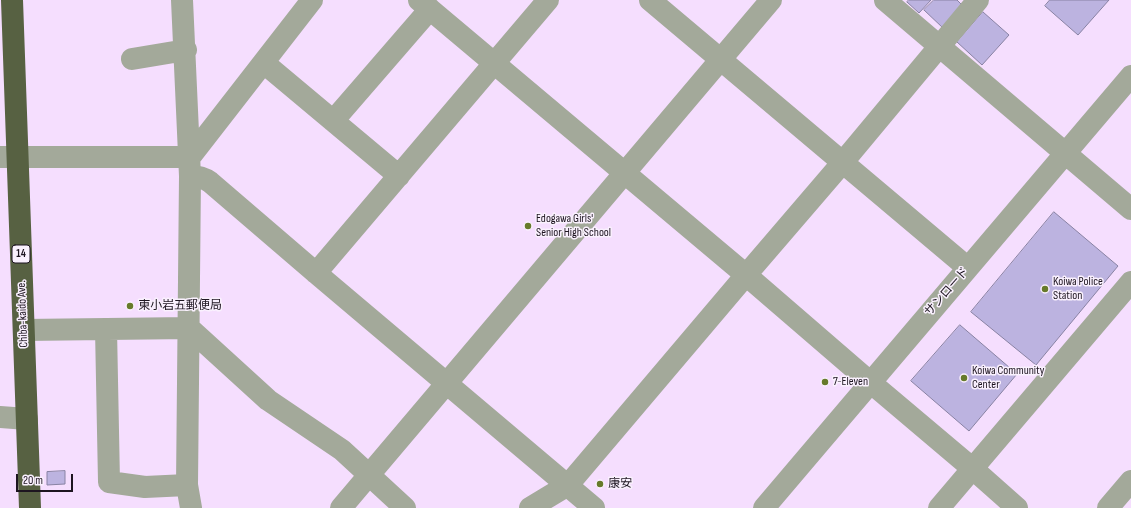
<!DOCTYPE html>
<html>
<head>
<meta charset="utf-8">
<style>
  body { margin:0 }
  #map { position:relative; width:1131px; height:508px; overflow:hidden; background:#f5defe; font-family:"Sofia Sans Condensed",sans-serif }
  canvas { display:block }
  .scale { position:absolute; left:16px; top:474px; width:57px; height:18px; box-sizing:border-box; border:2px solid #1d1520; border-top:0; padding-left:5px; font-size:12px; line-height:14px; white-space:nowrap; color:#1d1520; -webkit-text-stroke:3px #faf1fe; paint-order:stroke }
</style>
</head>
<body>
<div id="map">
<canvas width="1131" height="508"></canvas>
<div class="scale">20 m</div>
</div>
<script>
const context = document.querySelector('canvas').getContext('2d');
context.lineJoin = 'round';
function fillPath(path, color) { context.fillStyle = color; context.fill(path, 'evenodd'); }
function stroke(path, color, width, dash) { context.strokeStyle = color; context.lineWidth = width; context.lineCap = dash ? 'butt' : 'round'; context.setLineDash(dash || []); context.stroke(path); }
function label(font, color, halo, rows, align = 'center') {
  context.font = font + ' "Sofia Sans Condensed","Noto Sans JP",sans-serif'; context.lineWidth = 3; context.setLineDash([]); context.textBaseline = 'middle'; context.strokeStyle = halo; context.fillStyle = color; for (const [text, x, y, turn = 0] of rows) {
    context.save(); context.translate(x, y); context.rotate((+turn || 0) * Math.PI / 180); context.textAlign = isNaN(turn) ? turn : align; if (halo) context.strokeText(text, 0, 0); context.fillText(text, 0, 0); context.restore();
  }
}
const building = new Path2D(`
  M909,0H931L919,13L907,2Z
  M934,0H957L963,6L943,28L924,10Z
  M1050,0H1109L1078,35L1045,6Z
  M983,12L1009,35L982,65L957,42Z
  M1054,212L1118,266L1036,365L971,312Z
  M960,325L1017,374L969,431L911,381Z
  M65,471V484L47,485V472Z`);
fillPath(building, '#bcb3e0');
stroke(building, '#8882a3', 1);
stroke(new Path2D(`
  M182,0L190,176C198,176 203,177 210,182L316,273L594,508
  M419,0L746,275L870,382L973,469L1017,508
  M650,0L968,268
  M885,0L1131,209
  M132,59L186,50
  M264,63L399,176
  M333,121L430,9
  M0,157H190L312,0
  M190,176L187,485L191,508
  M316,273L548,0
  M106,329L109,482L145,487L187,485
  M24,330L189,328L268,400L342,450L405,508
  M0,417L27,419
  M341,508L771,0
  M530,508L568,485L746,275L843,162L978,0
  M764,508L1131,76
  M939,508L1131,282
  M1108,508L1131,481`), '#a3a99a', 22);
stroke(new Path2D(`
  M12,0L30,508`), '#576142', 22);
for (const [x, y, r, color] of [
  [528,226,4,"#667a2a"],
  [1045,289,4,"#667a2a"],
  [130,306,4,"#667a2a"],
  [964,378,4,"#667a2a"],
  [825,382,4,"#667a2a"],
  [600,484,4,"#667a2a"]
]) { const dot = new Path2D(); dot.arc(x, y, r, 0, 2 * Math.PI); context.fillStyle = color; context.fill(dot); stroke(dot, '#faf1fe', 1.5); }
for (const [x, y, w] of [
  [21,254,18]
]) { const box = new Path2D(); box.roundRect(x - w / 2, y - 9, w, 18, 3); context.fillStyle = '#faf1fe'; context.fill(box); stroke(box, '#1d1520', 1); }
label('bold 11px', '#1d1520', null, [
  ["14",21,254]
]);
label('12px', '#1d1520', '#faf1fe', [
  ["Edogawa Girls'",536,219],
  ["Senior High School",536,233],
  ["Koiwa Police",1053,282],
  ["Station",1053,296],
  ["東小岩五郵便局",138,306],
  ["Koiwa Community",972,371],
  ["Center",972,385],
  ["7-Eleven",833,382],
  ["康安",608,484]
], 'left');
label('12px', '#1d1520', '#faf1fe', [
  ["サンロード",947,292,-49],
  ["Chiba-kaido Ave.",23,314,-92]
]);
</script>
</body>
</html>
